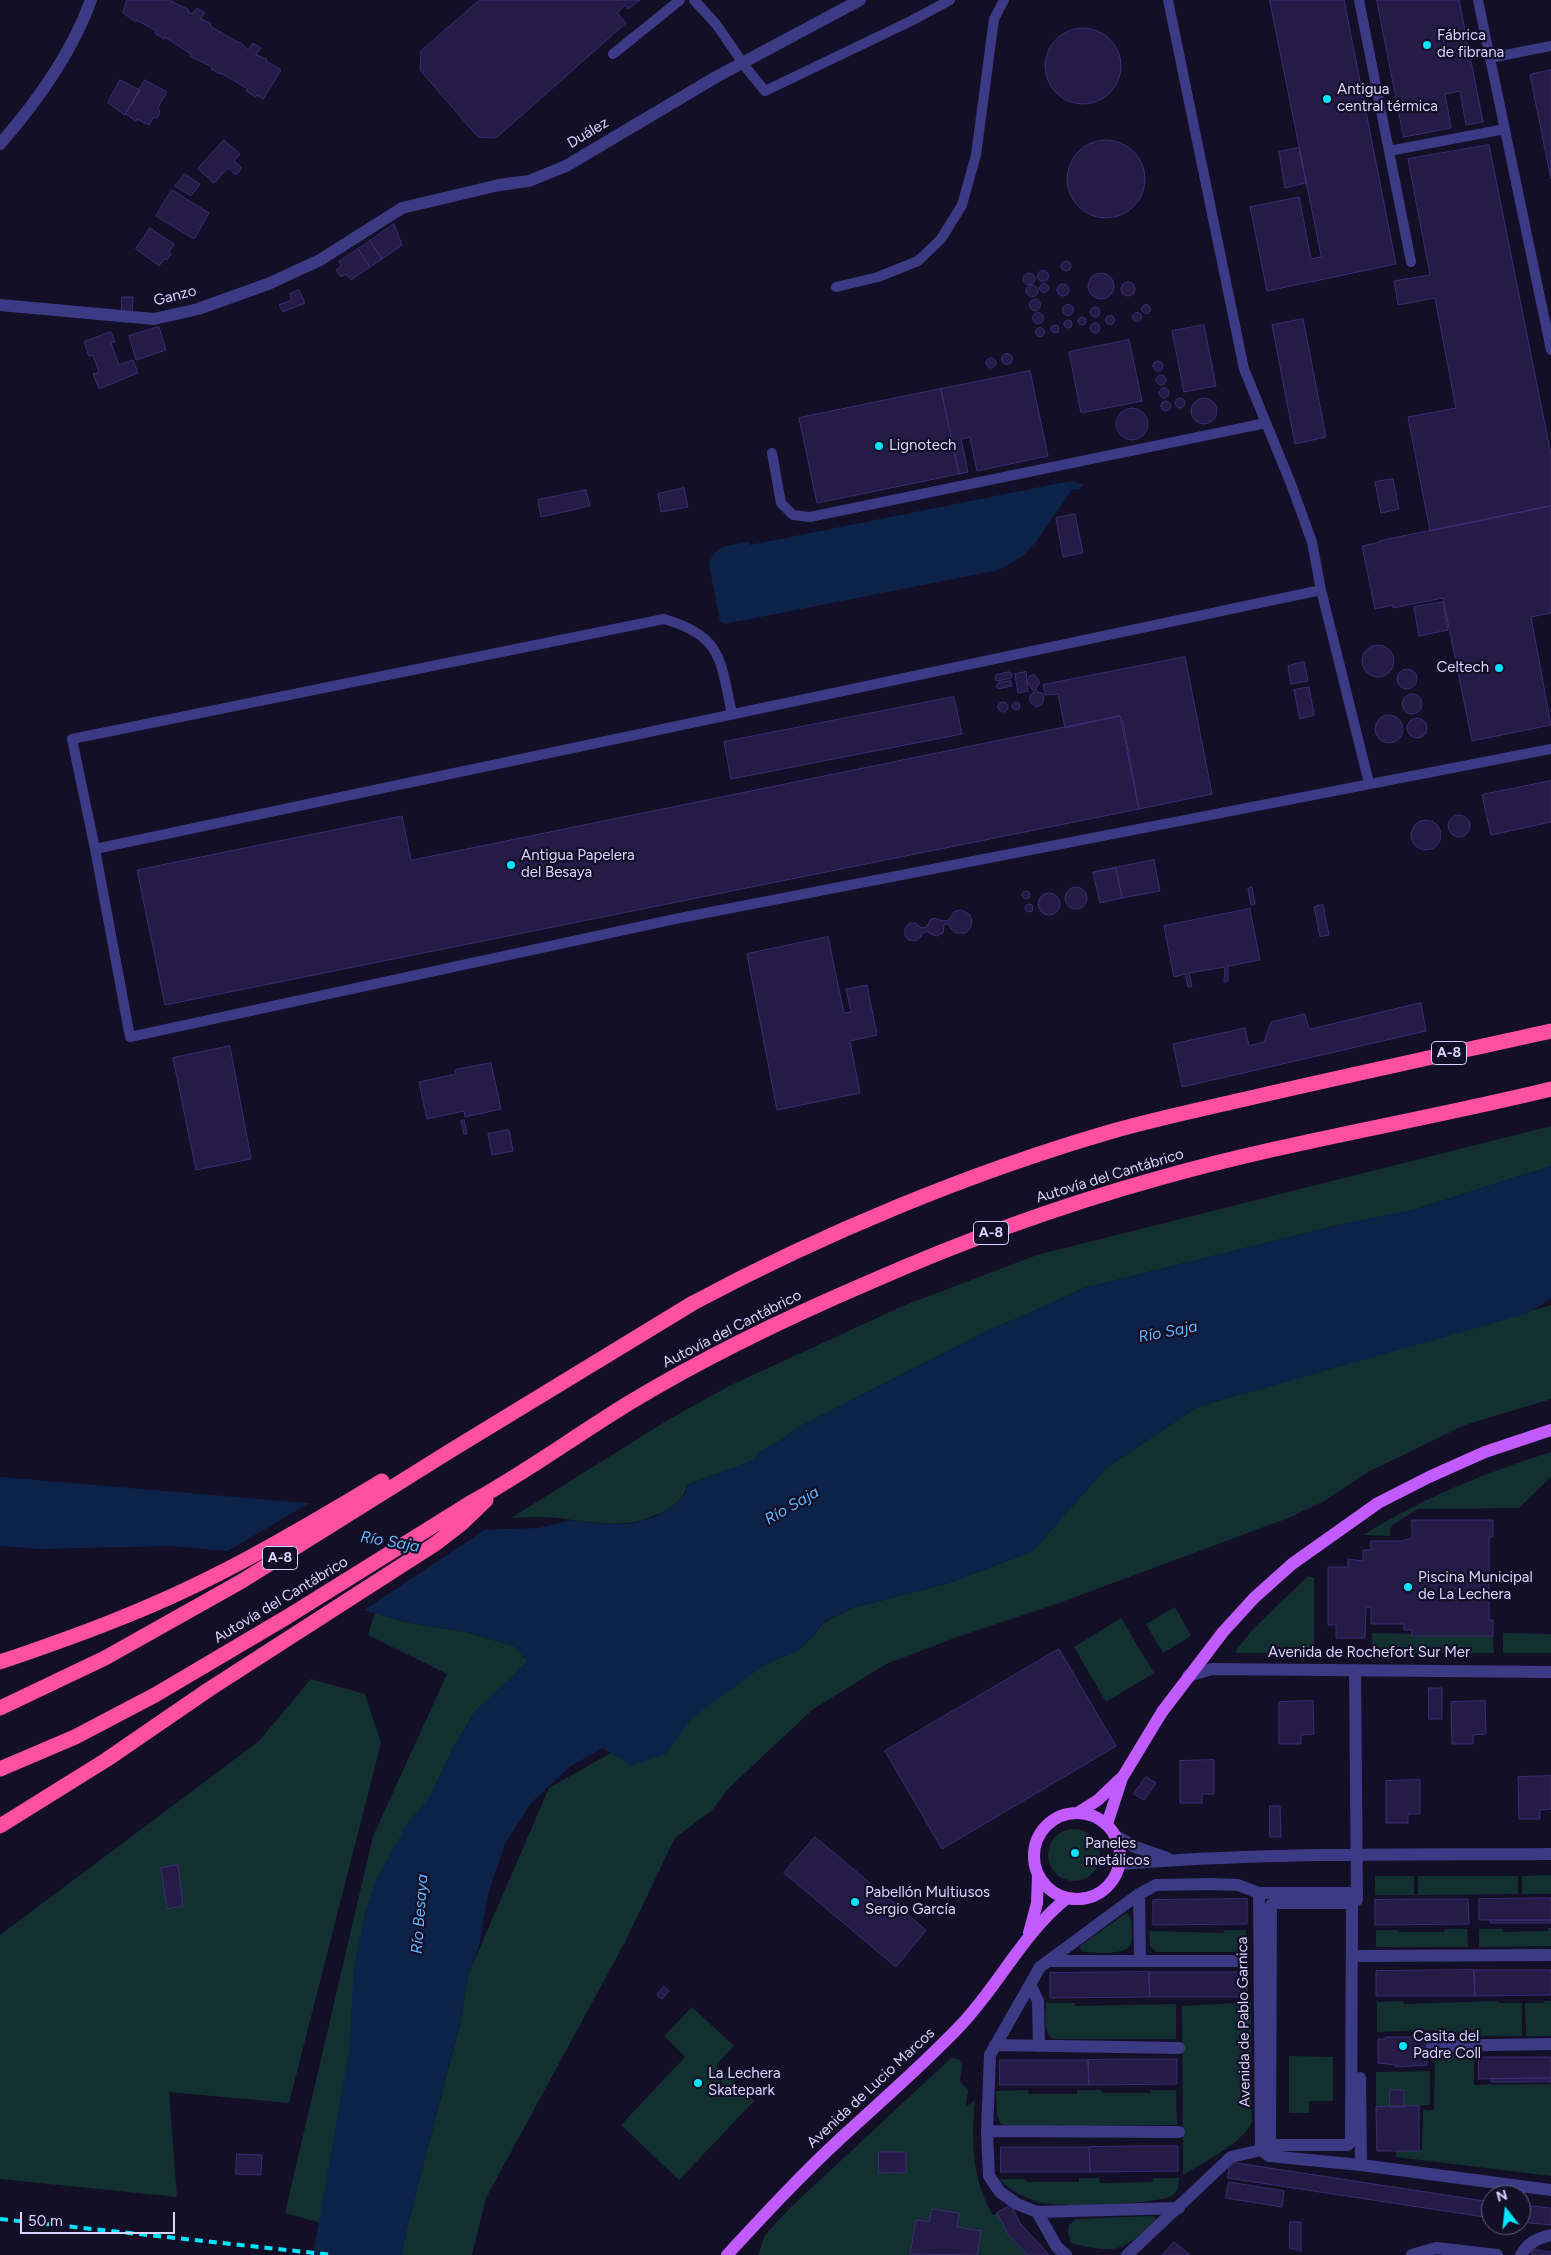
<!DOCTYPE html>
<html>
<head>
<meta charset="utf-8">
<style>
  body { margin:0 }
  #map { position:relative; width:1551px; height:2255px; overflow:hidden; background:#130f26; font-family:Figtree,sans-serif }
  canvas { display:block }
  .north { position:absolute; left:1481px; top:2185px; width:50px; height:50px; box-sizing:border-box; background:#130f26; border:1px solid #625e7d; border-radius:50%; rotate:344deg; font-size:14px; font-weight:700; line-height:20px; text-align:center; color:#d9d4ff }
  .north::after { content:''; display:block; margin:auto; width:18px; height:22px; background:#00e5ff; clip-path:polygon(50% 0,100% 100%,50% 72%,0 100%) }
  .scale { position:absolute; left:20px; top:2212px; width:155px; height:22px; box-sizing:border-box; border:2px solid #d9d4ff; border-top:0; padding-left:6px; font-size:15px; line-height:18px; white-space:nowrap; color:#d9d4ff; -webkit-text-stroke:4px #130f26; paint-order:stroke }
</style>
</head>
<body>
<div id="map">
<canvas width="1551" height="2255"></canvas>
<div class="north">N</div>
<div class="scale">50 m</div>
</div>
<script>
const context = document.querySelector('canvas').getContext('2d');
context.lineJoin = 'round';
function fillPath(path, color) { context.fillStyle = color; context.fill(path, 'evenodd'); }
function stroke(path, color, width, dash) { context.strokeStyle = color; context.lineWidth = width; context.lineCap = dash ? 'butt' : 'round'; context.setLineDash(dash || []); context.stroke(path); }
function label(font, color, halo, rows, align = 'center') {
  context.font = font + ' Figtree,sans-serif'; context.lineWidth = 4.5; context.setLineDash([]); context.textBaseline = 'middle'; context.strokeStyle = halo; context.fillStyle = color; for (const [text, x, y, turn = 0] of rows) {
    context.save(); context.translate(x, y); context.rotate((+turn || 0) * Math.PI / 180); context.textAlign = isNaN(turn) ? turn : align; if (halo) context.strokeText(text, 0, 0); context.fillText(text, 0, 0); context.restore();
  }
}
fillPath(new Path2D(`
  M1551,1126V1166L1413,1210L1338,1225L1084,1288L1021,1317L993,1328L799,1427L783,1439L759,1452L754,1460L687,1485C685,1497 677,1504 666,1510C625,1534 589,1520 546,1517C534,1517 523,1517 511,1518L668,1420L729,1386L905,1305L1037,1255Z
  M1551,1305V1399L1465,1425L1368,1472L1324,1501L1291,1517L1059,1603L960,1636L886,1664L812,1710L730,1787L712,1810L675,1838L625,1942L486,2198L472,2255H402L407,2227L460,2024L468,1975L549,1788L776,1659L796,1652L814,1636L823,1623L852,1608L949,1583L1033,1551L1106,1468L1197,1407Z
  M1551,1452V1477L1519,1508L1418,1509L1392,1525L1390,1529V1536L1363,1535C1422,1498 1485,1473 1551,1452Z
  M1307,1577H1314V1653H1236V1650L1252,1630Z
  M1175,1607L1191,1636L1163,1653L1146,1624Z
  M375,1613L405,1622L466,1632L514,1646L528,1661L474,1713L453,1748L430,1797L378,1937L320,2223L285,2213L373,1836L447,1674L368,1635Z
  M1121,1618L1154,1673L1106,1702L1074,1647Z
  M1372,1633L1413,1634V1636H1493L1494,1653H1372Z
  M1503,1633L1551,1634V1653H1503Z
  M311,1679L365,1694L381,1743L289,2103L169,2092L177,2197L0,2179V1935L259,1741Z
  M1048 1855a26 26 0 1 1 52 0a26 26 0 1 1-52 0Z
  M1551,1875V1894H1522V1876Z
  M1375,1876H1414V1895H1375Z
  M1418,1876H1518V1894L1418,1895Z
  M1126,1913L1131,1918C1131,1926 1134,1939 1130,1946C1125,1955 1089,1954 1081,1951L1080,1946Z
  M1548,1928H1551V1946L1479,1947V1929H1503V1932L1548,1931Z
  M1445,1929H1467L1468,1947H1376V1930H1399V1932H1444Z
  M1224,1930H1246V1952H1156L1150,1946L1149,1931L1224,1933Z
  M1403,2001L1404,2004L1498,2001L1499,2003H1522V2036H1436L1435,2030L1377,2032V2002Z
  M1544,2001H1551V2036H1526L1525,2003H1543Z
  M1251,2002L1252,2122C1242,2144 1203,2162 1183,2175L1182,2006Z
  M1046,2003H1075V2006L1176,2004V2039H1054C1042,2034 1046,2015 1046,2003Z
  M692,2007L734,2046L716,2065L754,2101L679,2180L621,2125L685,2057L664,2036Z
  M1474,2052V2085L1551,2084V2176L1396,2157V2151L1422,2150L1423,2110H1434L1435,2053Z
  M1289,2056L1333,2057V2101H1309V2113H1289Z
  M951,2058L959,2059L962,2065L960,2082L968,2090L966,2107L975,2100C971,2140 972,2180 993,2215L997,2213L1008,2234L1027,2255H758L765,2235L791,2207Z
  M1430,2071V2105L1404,2107V2090H1390V2107H1376V2072Z
  M1028,2090L1029,2094H1077V2090H1101L1102,2093H1150V2090H1176L1177,2125L1010,2126L1001,2124L997,2116L996,2091Z
  M1079,2178H1099L1100,2183L1152,2182L1153,2178H1179C1179,2185 1179,2190 1173,2195C1160,2205 1060,2207 1042,2203C1025,2199 1011,2190 998,2179H1026L1027,2182H1079Z
  M1153,2216L1156,2219C1123,2251 1118,2255 1071,2243L1068,2233L1069,2225L1076,2219Z`), '#12302f');
fillPath(new Path2D(`
  M1070,481L1083,484L1080,489L1072,490L1035,543L1023,556L999,570L725,624L720,621L709,565C714,544 730,546 749,542L750,545Z
  M1551,1166V1298L1529,1313L1197,1407L1106,1468L1033,1551L949,1583L852,1608L823,1622L814,1636L796,1652L776,1659L755,1672L692,1718L666,1754L631,1766L603,1748L571,1766L531,1803L505,1844L488,1894L479,1947L468,1975L460,2023L407,2227L402,2255H313L349,2052L354,1968L365,1912L375,1882L408,1822L430,1797L453,1748L474,1713L528,1661L514,1646L466,1632L405,1622L356,1608L247,1553L171,1546L40,1549L0,1546V1477L319,1504L443,1529L473,1530L539,1528L571,1520L603,1524H629L655,1517L676,1504L686,1493L687,1485L754,1460L759,1452L783,1439L799,1427L993,1328L1021,1317L1084,1288L1338,1225L1413,1210Z`), '#0c2248');
fillPath(new Path2D(`
  M313,1501L387,1512L444,1526L489,1527L361,1612L296,1590L246,1555L226,1552Z`), '#130f26');
const building = new Path2D(`
  M127,0H169L189,10L187,11L192,14L197,8L205,13L200,19L211,23L210,26L239,43L240,42L248,50L253,43L261,48L256,55L267,59L266,61L281,70L263,99L257,95L256,97L246,91L248,89L221,73L220,74L211,69L212,67L190,56L191,54L165,37L164,39L155,33L156,31L137,20L136,22L123,13Z
  M480,0H640L628,9L625,5L617,13L626,23L496,138L478,137L420,70L421,51Z
  M1270,0H1344L1396,264L1267,291L1250,207L1299,197L1311,259L1321,257Z
  M1377,0H1459L1483,122L1466,125L1460,91L1445,94L1451,128L1404,137Z
  M1045 66a38 38 0 1 1 76 0a38 38 0 1 1-76 0Z
  M1551,70V179L1530,75Z
  M120,80L140,90L125,115L108,103Z
  M145,80L167,92L158,107L160,112L158,117L153,118L149,125L137,119L136,121L126,114Z
  M224,140L240,154L234,161L242,168L236,175L228,168L214,183L198,169Z
  M1067 179a39 39 0 1 1 78 0a39 39 0 1 1-78 0Z
  M1489,145L1551,455V506L1430,531L1408,417L1456,408L1435,298L1398,305L1394,281L1430,275L1408,159Z
  M1299,148L1306,183L1285,188L1279,152Z
  M185,174L200,184L191,196L175,186Z
  M172,190L209,213L194,239L156,216Z
  M394,224L402,245L382,259L370,241Z
  M150,228L174,244L169,252L171,254L167,260L165,258L159,266L136,249Z
  M370,241L382,259L370,267L358,249Z
  M358,249L370,267L351,280L346,274L341,277L336,270L341,266L339,262Z
  M1061 266a5 5 0 1 1 10 0a5 5 0 1 1-10 0Z
  M1037.5 276a5.5 5.5 0 1 1 11 0a5.5 5.5 0 1 1-11 0Z
  M1088 286a13 13 0 1 1 26 0a13 13 0 1 1-26 0Z
  M1023 279a6 6 0 1 1 12 0a6 6 0 1 1-12 0Z
  M1121 289a7 7 0 1 1 14 0a7 7 0 1 1-14 0Z
  M1039.5 288a4.5 4.5 0 1 1 9 0a4.5 4.5 0 1 1-9 0Z
  M1057 290a6 6 0 1 1 12 0a6 6 0 1 1-12 0Z
  M1026 291a6 6 0 1 1 12 0a6 6 0 1 1-12 0Z
  M299,290L305,303L283,312L279,305L292,300L290,294Z
  M122,297H133L132,313H122Z
  M1029.5 305a5.5 5.5 0 1 1 11 0a5.5 5.5 0 1 1-11 0Z
  M1141.5 309a4.5 4.5 0 1 1 9 0a4.5 4.5 0 1 1-9 0Z
  M1062.5 310a5.5 5.5 0 1 1 11 0a5.5 5.5 0 1 1-11 0Z
  M1090 312a5 5 0 1 1 10 0a5 5 0 1 1-10 0Z
  M1132.5 317a4.5 4.5 0 1 1 9 0a4.5 4.5 0 1 1-9 0Z
  M1032.5 318a5.5 5.5 0 1 1 11 0a5.5 5.5 0 1 1-11 0Z
  M1105.5 320a4.5 4.5 0 1 1 9 0a4.5 4.5 0 1 1-9 0Z
  M1078 321a4 4 0 1 1 8 0a4 4 0 1 1-8 0Z
  M1303,319L1326,437L1295,444L1272,325Z
  M1064 324a4 4 0 1 1 8 0a4 4 0 1 1-8 0Z
  M1090 328a5 5 0 1 1 10 0a5 5 0 1 1-10 0Z
  M1051 329a4 4 0 1 1 8 0a4 4 0 1 1-8 0Z
  M1204,325L1216,386L1184,392L1172,331Z
  M159,327L166,350L136,360L129,336Z
  M1035.5 332a4.5 4.5 0 1 1 9 0a4.5 4.5 0 1 1-9 0Z
  M111,332L115,342L111,343L119,365L133,360L138,373L99,389L93,374L99,372L93,355L89,356L84,342Z
  M1129,340L1142,401L1081,413L1069,352Z
  M1001.5 359a5.5 5.5 0 1 1 11 0a5.5 5.5 0 1 1-11 0Z
  M986 363a5 5 0 1 1 10 0a5 5 0 1 1-10 0Z
  M1153 366a5 5 0 1 1 10 0a5 5 0 1 1-10 0Z
  M1030,371L1048,456L977,471L970,437L961,439L968,472L959,474L941,389Z
  M1156 380a5 5 0 1 1 10 0a5 5 0 1 1-10 0Z
  M1159 393a5 5 0 1 1 10 0a5 5 0 1 1-10 0Z
  M941,389L959,474L817,503L799,418Z
  M1191 411a13 13 0 1 1 26 0a13 13 0 1 1-26 0Z
  M1175 403a5 5 0 1 1 10 0a5 5 0 1 1-10 0Z
  M1161 406a5 5 0 1 1 10 0a5 5 0 1 1-10 0Z
  M1116 424a16 16 0 1 1 32 0a16 16 0 1 1-32 0Z
  M1393,479L1399,509L1381,513L1375,482Z
  M684,488L688,507L661,512L658,494Z
  M586,490L590,506L541,517L538,500Z
  M1551,506V613L1531,617L1551,725L1472,741L1443,598L1393,608V605L1375,609L1362,546L1380,542V541Z
  M1075,514L1083,553L1063,557L1056,518Z
  M1443,602L1448,630L1419,636L1414,607Z
  M1362 661a16 16 0 1 1 32 0a16 16 0 1 1-32 0Z
  M1185,657L1212,794L1139,809L1122,718L1120,716L1065,728L1058,694L1045,695L1043,685Z
  M1304,662L1308,681L1291,684L1288,666Z
  M1397 679a10 10 0 1 1 20 0a10 10 0 1 1-20 0Z
  M1009,672L1012,674L1011,678L997,681L995,679L996,675Z
  M1026,672L1028,691L1018,693L1015,674Z
  M1035,675L1040,682L1036,688L1037,692L1042,693L1044,698L1042,704L1036,707L1030,702V696L1034,692L1027,681L1030,676Z
  M1011,681L1012,686L998,689L996,687L998,683Z
  M1309,687L1314,715L1300,719L1294,690Z
  M1402 704a10 10 0 1 1 20 0a10 10 0 1 1-20 0Z
  M954,697L962,734L731,779L724,742Z
  M998 707a5 5 0 1 1 10 0a5 5 0 1 1-10 0Z
  M1012 706a4 4 0 1 1 8 0a4 4 0 1 1-8 0Z
  M1375 729a14 14 0 1 1 28 0a14 14 0 1 1-28 0Z
  M1120,716L1139,809L165,1005L137,870L402,816L411,860Z
  M1407 728a10 10 0 1 1 20 0a10 10 0 1 1-20 0Z
  M1551,781V822L1491,835L1482,795Z
  M1448 826a11 11 0 1 1 22 0a11 11 0 1 1-22 0Z
  M1411 835a15 15 0 1 1 30 0a15 15 0 1 1-30 0Z
  M1154,860L1160,891L1122,898L1116,868L1093,872Z
  M1116,868L1122,898L1100,903L1093,873Z
  M1065 898a11 11 0 1 1 22 0a11 11 0 1 1-22 0Z
  M1252,887L1255,904L1251,905L1248,889Z
  M1022 895a4 4 0 1 1 8 0a4 4 0 1 1-8 0Z
  M1038 904a11 11 0 1 1 22 0a11 11 0 1 1-22 0Z
  M1025 908a4 4 0 1 1 8 0a4 4 0 1 1-8 0Z
  M1323,905L1329,935L1320,937L1314,907Z
  M1250,909L1260,960L1228,966V981L1224,982L1225,967L1189,973L1192,987H1188L1185,974L1174,977L1164,926Z
  M961,910L969,914L972,920L971,927L966,933H956L951,929L949,924H944L943,933L937,936L930,934L928,931L922,933L921,937L915,941L909,940L905,936V928L910,923H916L921,928L927,927L930,920L934,918L943,921L949,920L954,912Z
  M828,937L844,1013L851,1012L846,989L867,985L877,1035L850,1041L860,1093L777,1110L747,954Z
  M1421,1003L1426,1031L1182,1087L1173,1044L1245,1028L1249,1046L1264,1042L1271,1022L1305,1014L1309,1029Z
  M230,1046L251,1159L196,1170L173,1058Z
  M491,1063L501,1109L465,1117L464,1111L427,1119L419,1082L456,1074L455,1070Z
  M464,1120L467,1134H464L461,1121Z
  M509,1130L513,1151L492,1155L488,1134Z
  M1412,1520H1493V1537H1489V1620H1493V1636H1412V1630H1404V1624H1371V1607H1366L1365,1638H1336V1625H1328V1567H1348V1559L1363,1561V1550H1371V1541H1402L1412,1538Z
  M1059,1649L1116,1746L942,1849L885,1751Z
  M1429,1688H1442V1719H1429Z
  M1313,1701L1314,1734L1301,1735V1744H1279V1702Z
  M1485,1701L1486,1734L1473,1735V1744H1452L1451,1702Z
  M1214,1760V1794H1202V1803H1180V1761Z
  M1551,1776V1809L1540,1810V1819H1519L1518,1777Z
  M1146,1777L1156,1783L1144,1800L1134,1794Z
  M1420,1780V1814H1408V1823H1386V1781Z
  M1270,1806H1280L1281,1837H1270Z
  M815,1837L926,1930L896,1967L784,1873Z
  M178,1865L183,1906L167,1909L161,1868Z
  M1539,1898H1551V1920H1479V1899Z
  M1247,1899V1924L1153,1925V1900Z
  M1414,1899H1468L1469,1924L1375,1925V1900Z
  M1491,1920H1551V1923H1491Z
  M1474,1970L1475,1996H1376V1971Z
  M1474,1970H1551V1995L1475,1996Z
  M1149,1972H1247V1997H1150Z
  M1149,1972L1150,1997L1050,1998V1973Z
  M664,1987L669,1991L662,1999L657,1995Z
  M1386,2037H1427V2065L1396,2067V2065L1378,2063V2039H1385Z
  M1479,2057H1551V2078L1479,2079Z
  M1135,2059H1177V2084L1089,2085L1088,2060Z
  M1000,2060H1088L1089,2085H1000Z
  M1551,2078V2082H1491V2079Z
  M1390,2090H1404V2107H1390Z
  M1419,2106V2151H1377L1376,2107Z
  M1136,2146H1178V2171L1090,2172L1089,2147Z
  M1001,2147H1089L1090,2172H1001Z
  M879,2152H906V2172L879,2173Z
  M237,2154L262,2155L261,2175L236,2174Z
  M1230,2162L1491,2202V2218L1228,2178Z
  M1229,2182L1284,2191L1282,2207L1226,2198Z
  M1011,2205L1020,2223L1049,2255H1027L1008,2234L997,2213Z
  M1521,2205L1551,2208V2225L1521,2222Z
  M932,2209L959,2213L957,2227L981,2231L977,2255L910,2254L916,2220L929,2222Z
  M1290,2222H1301V2251L1290,2248Z
  M1174,2242L1190,2255H1163Z
  M1533,2249L1551,2252V2255H1532Z`);
fillPath(building, '#241b47');
stroke(building, '#3b2d73', 1);
stroke(new Path2D(`
  M694,0L716,24L747,69L765,91L913,20L950,0
  M1168,0L1244,369L1291,484L1312,542L1321,590L95,849L130,1037L675,919L1551,749
  M1359,0L1411,262
  M1478,0L1490,58L1551,46
  M613,54L680,0
  M1490,58L1551,350
  M1389,151L1505,129
  M836,287L878,277L918,261L941,239L962,205L976,155L994,19L1004,0
  M772,453L781,503L793,515L810,517L1266,423
  M1321,590L1369,783
  M95,849L72,739L664,619C723,636 720,660 732,714`), '#3d3a85', 10);
stroke(new Path2D(`
  M0,144C37,102 72,52 91,0
  M0,305L154,319L198,309L268,284L320,260L402,208L499,185L529,181L566,166L716,77L860,0
  M1355,1670L1357,1900
  M1188,1676L1212,1669L1551,1672
  M1116,1836L1135,1847L1167,1858
  M1120,1864C1263,1852 1407,1855 1551,1854
  M1259,1893L1261,2150
  M1139,1894L1140,1961
  M1274,1903H1349L1352,1906L1351,2141L1348,2145H1274L1270,2142L1271,1905Z
  M1357,1956L1551,1955
  M1049,1961H1243
  M1031,1986L1038,2001L1039,2046
  M995,2045L1179,2048
  M1432,2046L1551,2044
  M1360,2078L1361,2165
  M987,2131L1179,2132
  M1261,2150L1269,2156L1361,2165L1551,2190
  M1037,2212L1179,2208
  M1066,2255L1057,2247L1037,2212L1017,2204L1000,2192L989,2176L987,2131L990,2055L1040,1967L1139,1894L1156,1885L1212,1884L1238,1885L1259,1893H1357
  M1127,2255L1231,2157L1261,2150
  M1412,2255L1436,2248L1497,2255
  M1521,2255C1528,2243 1537,2238 1551,2235`), '#3d3a85', 12);
stroke(new Path2D(`
  M1079,1812L1098,1800L1120,1779
  M1034 1856a43 43 0 1 1 86 0a43 43 0 1 1-86 0Z
  M1107,1824L1122,1778L1162,1712L1223,1632L1254,1598L1292,1564L1378,1503L1429,1477L1485,1452L1551,1430
  M1029,1933L1037,1903L1038,1874
  M727,2255C764,2215 801,2175 841,2138C881,2101 923,2065 960,2026C999,1985 1023,1933 1067,1898`), '#c25bff', 12);
stroke(new Path2D(`
  M0,1662C74,1637 148,1610 218,1574C274,1546 328,1513 382,1481
  M0,1708L105,1658L242,1581L450,1451L693,1303C822,1234 971,1172 1113,1131C1155,1119 1198,1110 1241,1100C1344,1076 1447,1054 1551,1031
  M0,1769L75,1737L155,1695L287,1617L470,1503C525,1473 575,1436 629,1403C705,1357 788,1317 870,1282C963,1241 1059,1206 1156,1179C1286,1142 1420,1121 1551,1089
  M0,1826L106,1760L208,1690L435,1544L461,1524L486,1500`), '#ff4fa3', 15);
stroke(new Path2D(`
  M0,2219L333,2255`), '#00e5ff', 4, [8, 6]);
for (const [x, y, r, color] of [
  [1427,45,5,"#00e5ff"],
  [1327,99,5,"#00e5ff"],
  [879,446,5,"#00e5ff"],
  [1499,668,5,"#00e5ff"],
  [511,865,5,"#00e5ff"],
  [1408,1587,5,"#00e5ff"],
  [1075,1853,5,"#00e5ff"],
  [855,1902,5,"#00e5ff"],
  [1403,2046,5,"#00e5ff"],
  [698,2083,5,"#00e5ff"]
]) { const dot = new Path2D(); dot.arc(x, y, r, 0, 2 * Math.PI); context.fillStyle = color; context.fill(dot); stroke(dot, '#130f26', 2); }
for (const [x, y, w] of [
  [1449,1053,35],
  [991,1233,35],
  [280,1558,35]
]) { const box = new Path2D(); box.roundRect(x - w / 2, y - 11.5, w, 23, 4); context.fillStyle = '#130f26'; context.fill(box); stroke(box, '#d9d4ff', 1); }
label('bold 14px', '#d9d4ff', null, [
  ["A-8",1449,1053],
  ["A-8",991,1233],
  ["A-8",280,1558]
]);
label('15px', '#d9d4ff', '#130f26', [
  ["Fábrica",1437,36],
  ["de fibrana",1437,53],
  ["Antigua",1337,90],
  ["central térmica",1337,107],
  ["Lignotech",889,446],
  ["Celtech",1489,668,"right"],
  ["Antigua Papelera",521,856],
  ["del Besaya",521,873],
  ["Piscina Municipal",1418,1578],
  ["de La Lechera",1418,1595],
  ["Paneles",1085,1844],
  ["metálicos",1085,1861],
  ["Pabellón Multiusos",865,1893],
  ["Sergio García",865,1910],
  ["Casita del",1413,2037],
  ["Padre Coll",1413,2054],
  ["La Lechera",708,2074],
  ["Skatepark",708,2091]
], 'left');
label('15px', '#d9d4ff', '#130f26', [
  ["Duález",588,133,-31],
  ["Ganzo",175,296,-14],
  ["Autovía del Cantábrico",1110,1176,-17],
  ["Autovía del Cantábrico",732,1329,-27],
  ["Autovía del Cantábrico",281,1600,-31],
  ["Avenida de Rochefort Sur Mer",1369,1653],
  ["Avenida de Pablo Garnica",1244,2022,-91],
  ["Avenida de Lucio Marcos",871,2088,-43]
]);
label('italic 16px', '#62b6ff', '#130f26', [
  ["Río Saja",1168,1332,-11],
  ["Río Saja",792,1506,-30],
  ["Río Saja",390,1542,10],
  ["Río Besaya",420,1914,-86]
]);
</script>
</body>
</html>
